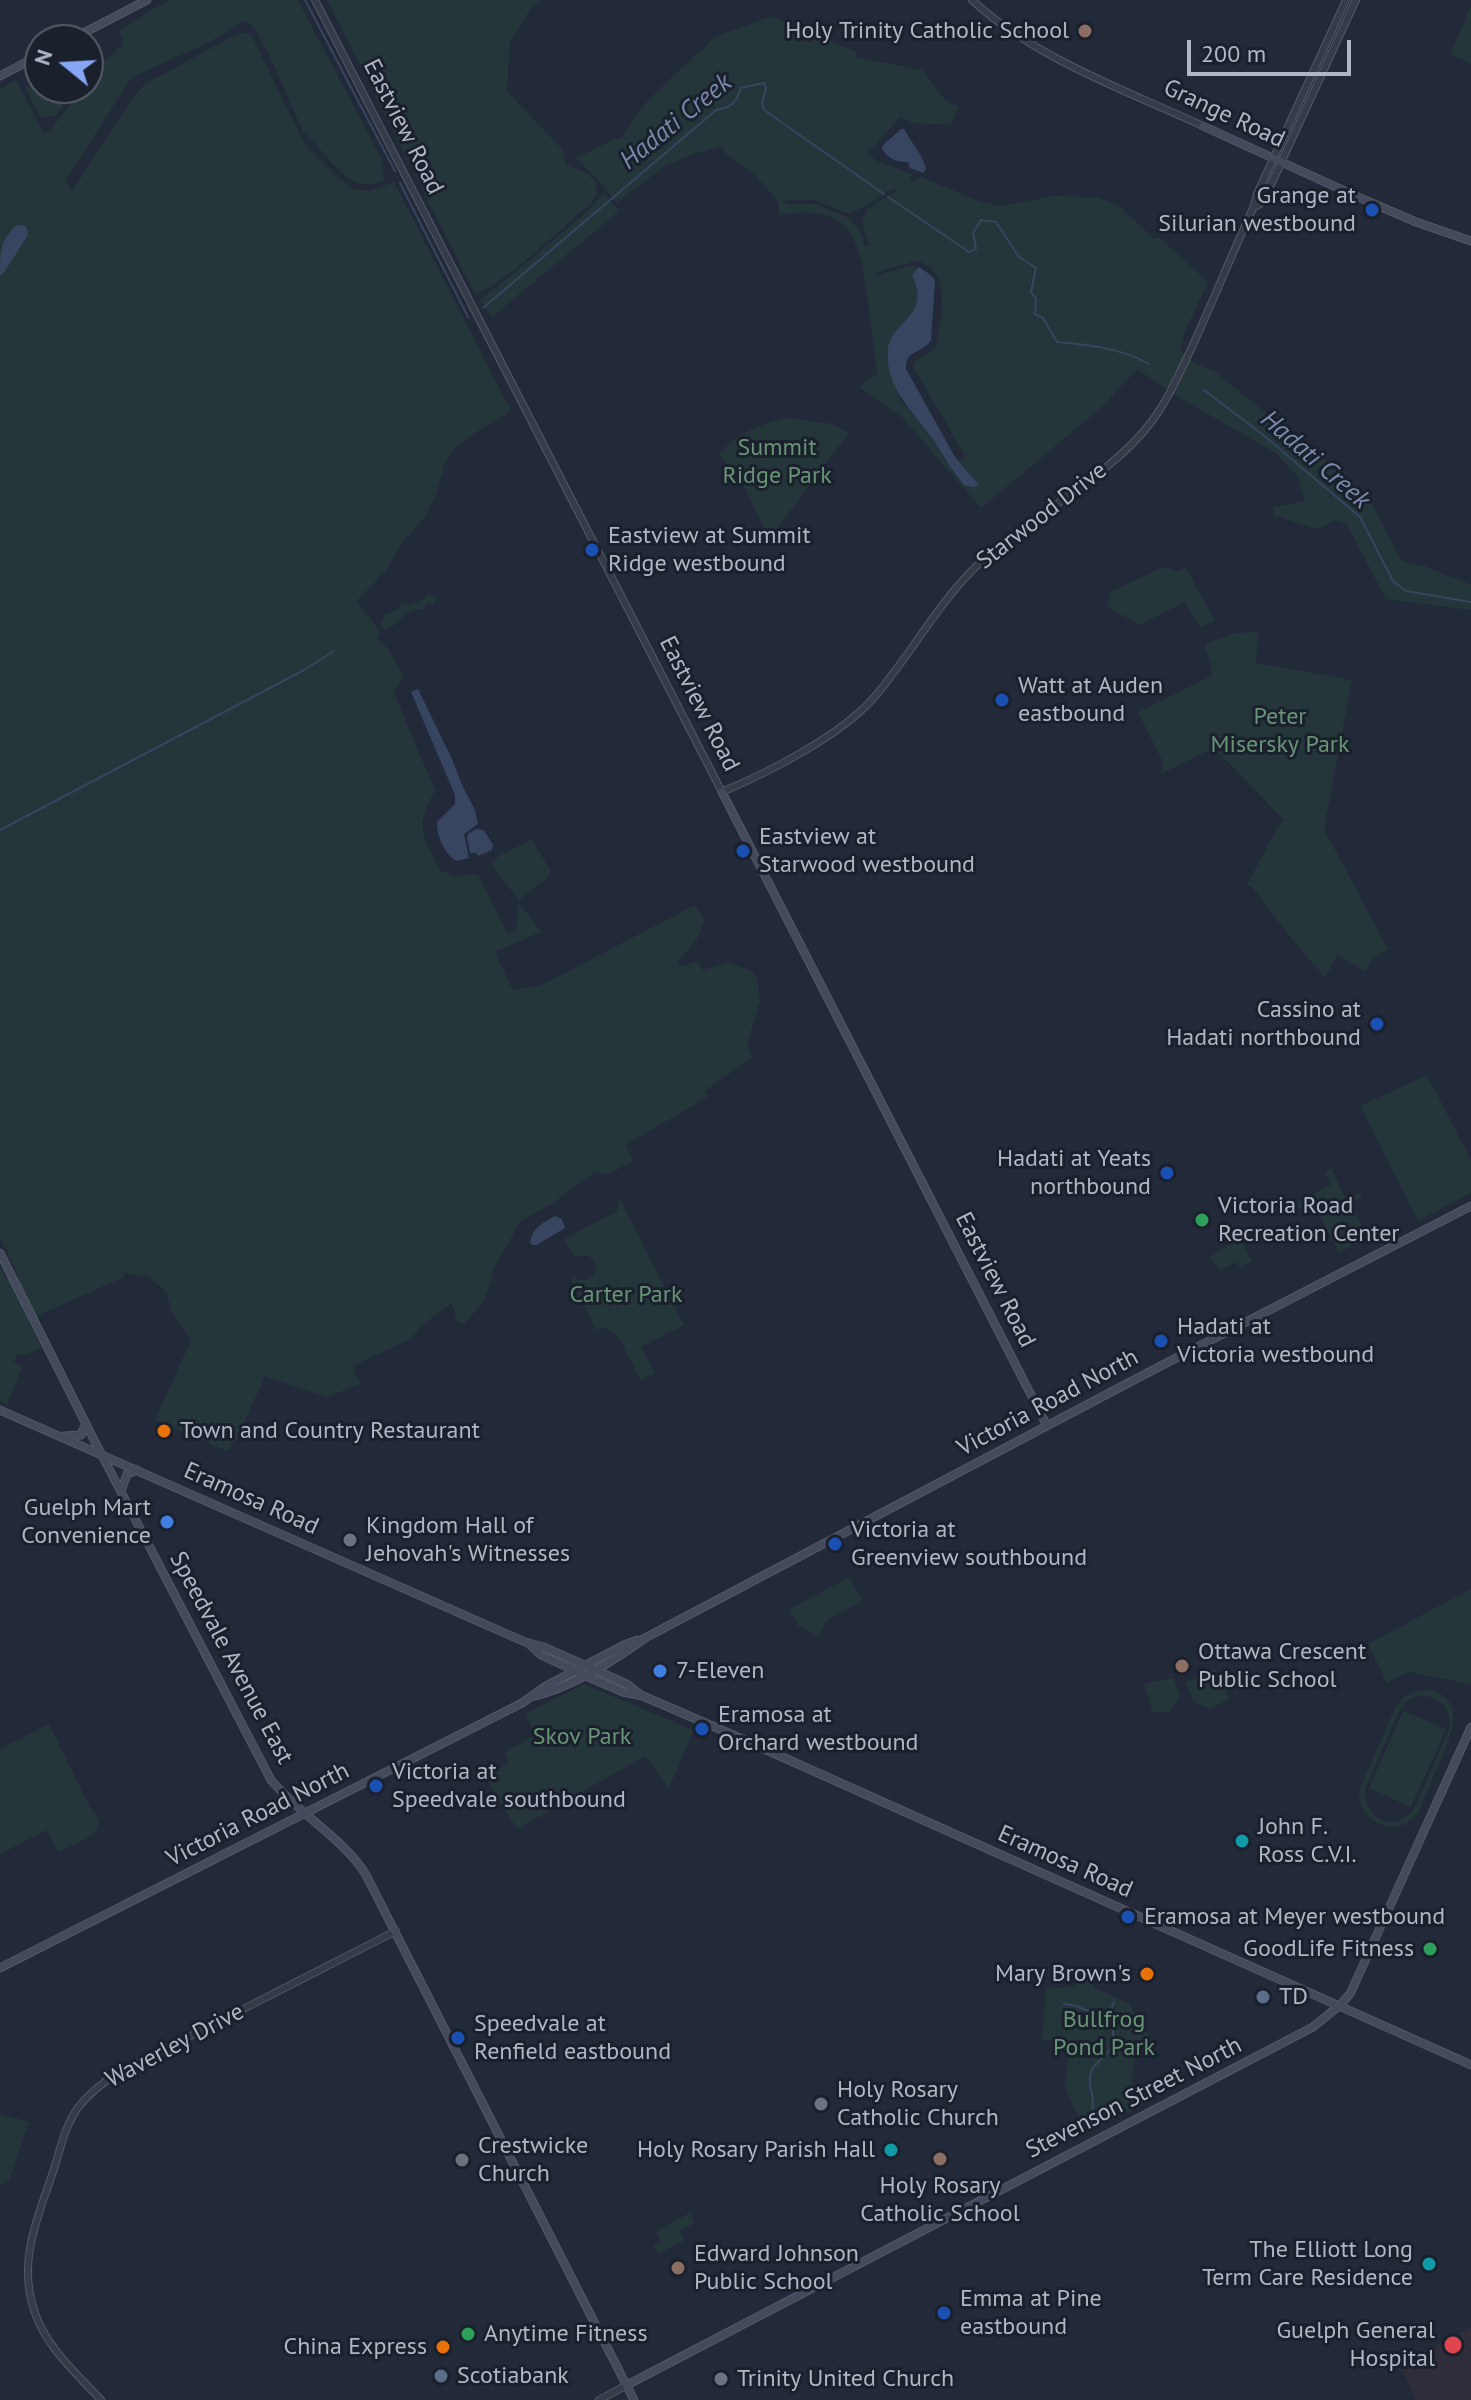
<!DOCTYPE html>
<html>
<head>
<meta charset="utf-8">
<style>
  body { margin:0 }
  #map { position:relative; width:1471px; height:2400px; overflow:hidden; background:#222938; font-family:"PT Sans",sans-serif }
  canvas { display:block }
  .north { position:absolute; left:24px; top:24px; width:80px; height:80px; box-sizing:border-box; background:#1b202d; border:2px solid #575c69; border-radius:50%; rotate:288deg; font-size:22px; font-weight:700; line-height:32px; text-align:center; color:#b0b6c4 }
  .north::after { content:''; display:block; margin:auto; width:28px; height:36px; background:#87a6f3; clip-path:polygon(50% 0,100% 100%,50% 72%,0 100%) }
  .scale { position:absolute; left:1187px; top:40px; width:164px; height:36px; box-sizing:border-box; border:4px solid #b0b6c4; border-top:0; padding-left:10px; font-size:24px; line-height:28px; white-space:nowrap; color:#b0b6c4; -webkit-text-stroke:6px #1b202d; paint-order:stroke }
</style>
</head>
<body>
<div id="map">
<canvas width="1471" height="2400"></canvas>
<div class="north">N</div>
<div class="scale">200 m</div>
</div>
<script>
const context = document.querySelector('canvas').getContext('2d');
context.lineJoin = 'round';
function fillPath(path, color) { context.fillStyle = color; context.fill(path, 'evenodd'); }
function stroke(path, color, width, dash) { context.strokeStyle = color; context.lineWidth = width; context.lineCap = dash ? 'butt' : 'round'; context.setLineDash(dash || []); context.stroke(path); }
function label(font, color, halo, rows, align = 'center') {
  context.font = font + ' "PT Sans",sans-serif'; context.lineWidth = 6; context.setLineDash([]); context.textBaseline = 'middle'; context.strokeStyle = halo; context.fillStyle = color; for (const [text, x, y, turn = 0] of rows) {
    context.save(); context.translate(x, y); context.rotate((+turn || 0) * Math.PI / 180); context.textAlign = isNaN(turn) ? turn : align; if (halo) context.strokeText(text, 0, 0); context.fillText(text, 0, 0); context.restore();
  }
}
fillPath(new Path2D(`
  M1471,2327V2400H1416L1400,2364Z`), '#302d3a');
fillPath(new Path2D(`
  M170,0H298L381,158L384,180C348,199 327,151 303,132C293,110 263,32 247,21L241,22L210,42L132,77L66,180L72,191L132,99L145,84L239,33H248L252,36L304,143L339,178L353,189L370,191L394,182L511,411L470,436L453,450L445,462L437,492L424,519L405,539L387,569L357,601L381,633L376,637L387,648L404,675L394,693L435,790C415,830 421,832 440,870L453,876L478,874L508,934L516,931L518,902L541,932L495,952L513,990L542,985L695,905L704,920L697,939L677,963L684,966L696,961L703,970L727,963L751,970L757,978L760,1002L747,1044L752,1057L705,1091L709,1096L626,1145L633,1161L606,1175L595,1172L553,1203L521,1221L494,1268L486,1297L465,1324L457,1322L452,1303L421,1326L412,1338L353,1366L360,1384L328,1397L265,1376L237,1439L227,1451L155,1420L191,1340L170,1309L167,1293L149,1277L125,1273L122,1278L28,1320L42,1348L22,1356L17,1354L14,1362L21,1365L22,1368L7,1404L0,1401V1266L6,1279L19,1277L0,1238V89L16,80L44,134L50,130L70,105L66,94L74,88H88V77L123,44L119,30C137,21 151,9 170,0Z
  M327,0H541L532,7L510,41L507,91L562,149L566,165L583,171L596,181L597,193L590,204C565,225 502,287 475,294Z
  M1471,6V64L1450,54Z
  M772,16L857,52L855,57L923,70L944,99L959,107L951,125L913,123L900,117L868,153L878,162L912,174L910,180L913,182L921,177L976,200L1001,206L1053,196L1096,197L1119,206L1154,239L1160,238L1208,282L1185,332L1180,350L1196,364L1214,371L1360,489L1374,508L1402,561L1424,566L1471,585V610L1386,599L1346,523L1335,520L1319,529L1274,516V507L1305,501L1298,477L1277,454L1182,399L1137,369L1101,408L981,508L902,417L859,387L877,374C874,347 870,321 867,294C859,234 848,204 779,215L778,201L754,174L724,152L723,146L689,155L662,168L616,203L602,184L576,158L614,139H620L648,100L715,37ZM894,188L897,191L868,208L862,222L869,245L865,246L859,229L849,218L816,204H789L781,201L815,200L849,214L868,205ZM917,261C954,271 940,317 937,345C931,356 918,355 913,366L965,456L960,462L978,484L973,487L965,486C948,467 937,445 922,425C916,416 907,409 901,401C896,392 887,355 889,346C893,319 931,318 912,275L919,267L914,265L878,275L877,272Z
  M40,79V88H55L63,106L56,115L41,118L25,88Z
  M604,194L619,211L492,317L480,300C517,272 551,241 587,212C594,206 597,199 604,194Z
  M789,418L832,424L849,433L771,537L767,534L742,482L719,454C737,433 763,423 789,418Z
  M1163,567L1178,571L1186,568L1215,621L1200,627L1185,602L1140,625L1107,607L1110,592Z
  M427,594L437,598L432,605L427,599L429,603L423,609C403,610 400,623 385,631L381,625L385,614L397,610L402,604L411,605L425,598Z
  M1258,632L1256,663L1352,680L1324,829L1388,949L1373,959L1364,971L1338,955L1325,977L1299,948L1252,887L1247,885L1277,828L1284,820L1217,751L1205,752L1161,774L1163,762L1138,712L1213,675L1205,644L1235,633Z
  M532,840L551,871L548,877L519,900L491,864L500,855Z
  M1427,1075L1471,1160V1193L1418,1221L1360,1106Z
  M1331,1169L1346,1199L1361,1193L1362,1196L1350,1204L1368,1238L1355,1245L1352,1240L1349,1241L1351,1246L1339,1253L1313,1203L1299,1209L1296,1203L1331,1185L1324,1172Z
  M620,1199L684,1325L641,1347L655,1373L641,1381L618,1336L604,1328L596,1330L571,1278C582,1279 589,1284 596,1271L595,1262L587,1255L574,1257L564,1239L617,1211Z
  M1240,1237L1252,1261L1239,1267L1236,1262L1220,1270L1209,1258Z
  M850,1577L862,1601L828,1620L818,1636L798,1626L796,1619L790,1615L791,1608Z
  M1471,1589V1684L1408,1672L1387,1683L1368,1644Z
  M1211,1668H1214L1230,1699L1210,1709L1194,1701L1185,1683Z
  M1173,1678L1180,1694L1171,1711L1153,1713L1144,1684Z
  M584,1684L693,1730L669,1788L645,1756L517,1829L484,1776L509,1763L504,1753L535,1735L525,1714Z
  M1426,1690C1471,1696 1449,1741 1438,1766C1431,1782 1425,1797 1418,1813C1397,1841 1358,1823 1359,1790L1396,1706C1404,1695 1412,1691 1426,1690ZM1418,1696C1439,1695 1453,1708 1449,1730L1414,1809C1396,1834 1362,1819 1365,1789L1400,1709L1408,1700Z
  M1403,1711L1446,1729L1411,1807L1369,1788Z
  M49,1724L90,1807C115,1833 79,1842 58,1852L47,1830L0,1854V1749Z
  M1084,1967L1094,1985L1092,1987L1129,2003L1153,2042L1136,2052L1131,2080L1144,2104L1086,2134L1065,2088L1069,2043L1042,2040L1046,1989L1075,1986Z
  M0,2114L29,2122L9,2181L0,2185Z
  M690,2213L695,2223L680,2231L685,2240L658,2254L653,2245L661,2241L656,2231Z`), '#25363a');
fillPath(new Path2D(`
  M901,129H904C911,143 923,154 926,169L923,173L910,168L908,162C898,162 889,160 882,149L883,145Z
  M17,225L26,226L28,235L5,271L0,276C0,253 0,239 17,225Z
  M919,267L932,276L935,281L931,340C923,354 905,349 906,369L955,457L979,485L973,487L965,486C953,472 944,457 934,441C914,411 885,390 888,350C890,320 932,318 912,275Z
  M418,689L451,757L463,787L475,810L478,824L464,834L469,858L457,861C444,854 437,837 437,822L455,804V795L411,692Z
  M477,829L484,830L493,845L492,850L478,856L476,853H470L467,837L469,833Z
  M555,1216L562,1219L565,1228L537,1245H532L530,1242C533,1227 543,1223 555,1216Z`), '#384560');
stroke(new Path2D(`
  M305,0L395,171
  M400,183L468,317
  M888,197L969,252L976,249L973,233L981,220L996,222L1019,257L1036,268L1031,292L1036,299L1035,314L1043,318L1057,342C1089,345 1121,348 1149,364
  M483,308L716,110C732,108 736,102 741,88L764,83L766,88L762,103L764,110L884,194
  M1204,390L1262,434L1360,517L1393,581L1406,591L1471,602
  M0,830L304,670L334,651
  M1064,2004C1081,2004 1091,2016 1108,2016
  M1114,2026L1135,2018
  M1091,2116C1097,2096 1088,2093 1090,2077C1091,2062 1107,2059 1112,2046C1118,2030 1105,2021 1114,2002`), '#384560', 2);
const tertiary = new Path2D(`
  M315,0L722,792C769,772 836,738 871,701C911,656 939,599 984,559C1034,514 1112,475 1152,421C1169,398 1180,372 1192,347C1213,301 1232,254 1253,208L1257,194L1346,0
  M972,0C1036,59 1125,90 1203,126
  M1253,208L1263,202L1356,0
  M101,2400C76,2373 47,2348 35,2313C17,2263 37,2219 53,2172C60,2151 64,2128 77,2109C88,2094 102,2083 118,2073L396,1931
  M599,2400L627,2385`);
const secondary = new Path2D(`
  M70,40L147,0
  M0,76L40,55
  M1203,126L1349,193L1416,222L1471,241
  M722,792L1047,1426
  M0,1253L95,1442L271,1780C298,1813 346,1841 366,1875L634,2400
  M0,1410L525,1642L544,1647L627,1684L641,1695
  M64,1436L81,1435L86,1423
  M121,1491L127,1474L137,1470
  M529,1644L541,1655L584,1675L623,1692L643,1696L733,1735L1471,2065
  M534,1696C570,1688 615,1660 645,1638L1149,1372L1471,1206
  M0,1968L522,1703L546,1686L626,1644L638,1640
  M627,2385L1313,2027L1340,2005L1350,1994L1471,1727`);
stroke(tertiary, '#535966', 8);
stroke(secondary, '#535966', 9);
stroke(tertiary, '#353b48', 6);
stroke(secondary, '#434a5b', 7);
for (const [x, y, r, color] of [
  [1085,31,8,"#8d6e63"],
  [1372,210,8,"#1a4fb4"],
  [592,550,8,"#1a4fb4"],
  [1002,700,8,"#1a4fb4"],
  [743,851,8,"#1a4fb4"],
  [1377,1024,8,"#1a4fb4"],
  [1167,1173,8,"#1a4fb4"],
  [1202,1220,8,"#2e9e5b"],
  [1161,1341,8,"#1a4fb4"],
  [164,1431,8,"#e8710a"],
  [167,1522,8,"#3f7fe0"],
  [350,1540,8,"#6b7280"],
  [835,1544,8,"#1a4fb4"],
  [1182,1666,8,"#8d6e63"],
  [660,1671,8,"#3f7fe0"],
  [702,1729,8,"#1a4fb4"],
  [376,1786,8,"#1a4fb4"],
  [1242,1841,8,"#0f9aa8"],
  [1128,1917,8,"#1a4fb4"],
  [1430,1949,8,"#2e9e5b"],
  [1147,1974,8,"#e8710a"],
  [1263,1997,8,"#5c6f8a"],
  [458,2038,8,"#1a4fb4"],
  [821,2104,8,"#6b7280"],
  [891,2150,8,"#0f9aa8"],
  [940,2159,8,"#8d6e63"],
  [462,2160,8,"#6b7280"],
  [1429,2264,8,"#0f9aa8"],
  [678,2268,8,"#8d6e63"],
  [944,2313,8,"#1a4fb4"],
  [468,2334,8,"#2e9e5b"],
  [1453,2345,10,"#e0444e"],
  [443,2347,8,"#e8710a"],
  [441,2376,8,"#5c6f8a"],
  [721,2379,8,"#6b7280"]
]) { const dot = new Path2D(); dot.arc(x, y, r, 0, 2 * Math.PI); context.fillStyle = color; context.fill(dot); stroke(dot, '#1b202d', 3); }
label('24px', '#b0b6c4', '#1b202d', [
  ["Holy Trinity Catholic School",1069,31,"right"],
  ["Grange at",1356,196,"right"],
  ["Silurian westbound",1356,224,"right"],
  ["Eastview at Summit",608,536],
  ["Ridge westbound",608,564],
  ["Watt at Auden",1018,686],
  ["eastbound",1018,714],
  ["Eastview at",759,837],
  ["Starwood westbound",759,865],
  ["Cassino at",1361,1010,"right"],
  ["Hadati northbound",1361,1038,"right"],
  ["Hadati at Yeats",1151,1159,"right"],
  ["northbound",1151,1187,"right"],
  ["Victoria Road",1218,1206],
  ["Recreation Center",1218,1234],
  ["Hadati at",1177,1327],
  ["Victoria westbound",1177,1355],
  ["Town and Country Restaurant",180,1431],
  ["Guelph Mart",151,1508,"right"],
  ["Convenience",151,1536,"right"],
  ["Kingdom Hall of",366,1526],
  ["Jehovah's Witnesses",366,1554],
  ["Victoria at",851,1530],
  ["Greenview southbound",851,1558],
  ["Ottawa Crescent",1198,1652],
  ["Public School",1198,1680],
  ["7-Eleven",676,1671],
  ["Eramosa at",718,1715],
  ["Orchard westbound",718,1743],
  ["Victoria at",392,1772],
  ["Speedvale southbound",392,1800],
  ["John F.",1258,1827],
  ["Ross C.V.I.",1258,1855],
  ["Eramosa at Meyer westbound",1144,1917],
  ["GoodLife Fitness",1414,1949,"right"],
  ["Mary Brown's",1131,1974,"right"],
  ["TD",1279,1997],
  ["Speedvale at",474,2024],
  ["Renfield eastbound",474,2052],
  ["Holy Rosary",837,2090],
  ["Catholic Church",837,2118],
  ["Crestwicke",478,2146],
  ["Church",478,2174],
  ["Holy Rosary Parish Hall",875,2150,"right"],
  ["Holy Rosary",940,2186,"center"],
  ["Catholic School",940,2214,"center"],
  ["The Elliott Long",1413,2250,"right"],
  ["Term Care Residence",1413,2278,"right"],
  ["Edward Johnson",694,2254],
  ["Public School",694,2282],
  ["Emma at Pine",960,2299],
  ["eastbound",960,2327],
  ["Guelph General",1435,2331,"right"],
  ["Hospital",1435,2359,"right"],
  ["Anytime Fitness",484,2334],
  ["China Express",427,2347,"right"],
  ["Scotiabank",457,2376],
  ["Trinity United Church",737,2379]
], 'left');
label('24px', '#b0b6c4', '#1b202d', [
  ["Grange Road",1224,114,25],
  ["Eastview Road",403,127,63],
  ["Starwood Drive",1042,516,-38],
  ["Eastview Road",699,704,63],
  ["Eastview Road",995,1280,63],
  ["Victoria Road North",1048,1403,-28],
  ["Eramosa Road",251,1499,24],
  ["Speedvale Avenue East",231,1658,62],
  ["Victoria Road North",258,1815,-27],
  ["Eramosa Road",1065,1862,24],
  ["Waverley Drive",175,2046,-28],
  ["Stevenson Street North",1134,2098,-27]
]);
label('24px', '#689476', '#1b202d', [
  ["Summit",777,448],
  ["Ridge Park",777,476],
  ["Peter",1280,717],
  ["Misersky Park",1280,745],
  ["Carter Park",626,1295],
  ["Skov Park",582,1737],
  ["Bullfrog",1104,2020],
  ["Pond Park",1104,2048]
]);
label('italic 26px', '#798aab', '#1b202d', [
  ["Hadati Creek",676,122,-39],
  ["Hadati Creek",1315,460,41]
]);
</script>
</body>
</html>
